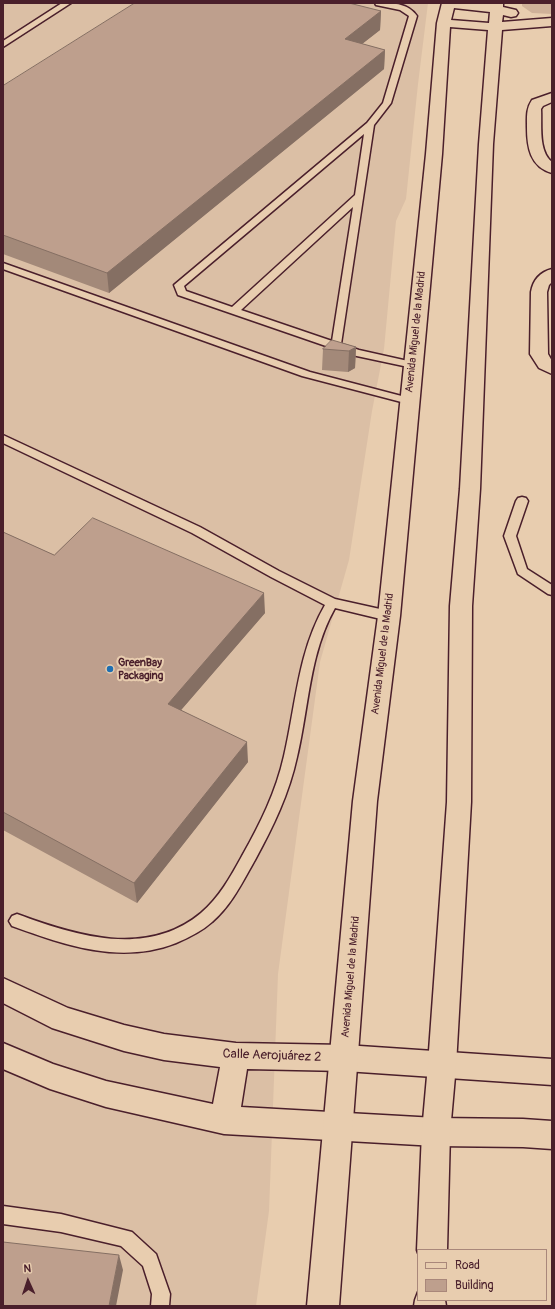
<!DOCTYPE html>
<html>
<head>
<meta charset="utf-8">
<style>
  body { margin:0 }
  #map { position:relative; width:555px; height:1309px; overflow:hidden; background:#e8cdaf; font-family:Pangolin,sans-serif }
  canvas { display:block }
  .frame { position:absolute; inset:0; border:4px solid #4a1f2b; pointer-events:none }
  .legend { position:absolute; left:417px; top:1249px; width:130px; height:52px; box-sizing:border-box; background:#e8cdaf; border:1px solid #a9877a; margin:0; padding:5px 7px; list-style:none; font-size:12px; color:#4a1f2b }
  .legend li { display:flex; align-items:center; gap:8px; height:20px }
  .legend b { width:20px; border:1px solid #a9877a }
  .north { position:absolute; left:8px; top:1261px; width:40px; height:40px; -webkit-text-stroke:3px #e8cdaf; paint-order:stroke; rotate:357deg; font-size:11px; font-weight:700; line-height:16px; text-align:center; color:#4a1f2b }
  .north::after { content:''; display:block; margin:auto; width:14px; height:18px; background:#4a1f2b; clip-path:polygon(50% 0,100% 100%,50% 72%,0 100%) }
</style>
</head>
<body>
<div id="map">
<canvas width="555" height="1309"></canvas>
<div class="frame"></div>
<ul class="legend">
<li><b style="height:5px;background:#e8cdaf"></b>Road</li>
<li><b style="height:11px;background:#be9f8d"></b>Building</li>
</ul>
<div class="north">N</div>
</div>
<script>
const context = document.querySelector('canvas').getContext('2d');
context.lineJoin = 'round';
function fillPath(path, color) { context.fillStyle = color; context.fill(path, 'evenodd'); }
function stroke(path, color, width, dash) { context.strokeStyle = color; context.lineWidth = width; context.lineCap = dash ? 'butt' : 'round'; context.setLineDash(dash || []); context.stroke(path); }
function label(font, color, halo, rows, align = 'center') {
  context.font = font + ' Pangolin,sans-serif'; context.lineWidth = 4; context.setLineDash([]); context.textBaseline = 'middle'; context.strokeStyle = halo; context.fillStyle = color; for (const [text, x, y, turn = 0] of rows) {
    context.save(); context.translate(x, y); context.rotate((+turn || 0) * Math.PI / 180); context.textAlign = isNaN(turn) ? turn : align; if (halo) context.strokeText(text, 0, 0); context.fillText(text, 0, 0); context.restore();
  }
}
fillPath(new Path2D(`
  M3,3H428L418,84L406,199L396,221L384,349L372,411L349,560L320,662L278,974L269,1211L256,1306H3Z`), '#dbbfa5');
fillPath(new Path2D(`
  M522,3H552V14L532,13L522,6Z`), '#cfb199');
const service = new Path2D(`
  M62,3H71L3,47V41Z
  M375,3C391,3 407,2 417,16L391,103L374,125L341,344L359,350L417,363L418,365L413,368L352,355L178,295L174,285L367,123L383,103L409,16L400,10L376,5ZM364,134L355,195L232,307L186,291L184,286ZM353,207L332,341L241,310Z
  M3,263L310,372L413,399L414,401L409,404L302,376L3,269Z
  M3,435L200,527L279,571L335,599L389,611L393,613L395,616L393,619L389,621L335,608C309,654 309,707 297,757C289,794 273,827 255,860C243,881 231,906 212,922C202,931 188,938 176,943C120,965 65,945 12,926L9,921L12,916L17,914C76,936 147,958 201,913C219,898 231,876 242,856C260,824 276,792 284,756C296,704 298,652 325,605L271,577L192,533L3,443Z
  M522,497L526,498L528,501L516,536L527,569L552,585V595L548,594L518,574L504,536L516,501L518,498Z
  M3,1206L61,1214L132,1232L156,1254L170,1294L169,1306H151L152,1294L143,1266L121,1246L61,1232L3,1224Z`);
const minor = new Path2D(`
  M552,93V102L543,106L541,109C542,125 538,151 552,162V173C530,167 527,147 527,127C527,117 526,109 532,100Z
  M552,269V282L549,285L547,292L548,354L552,361V374L539,368L530,354L531,292C533,280 540,272 552,269Z`);
const tertiary = new Path2D(`
  M3,978L68,1008L124,1025L164,1034L236,1043L345,1045L552,1059V1085L345,1071L247,1069L241,1107L436,1118L523,1119L552,1121V1149L523,1147L436,1146L224,1134L106,1107L50,1089L3,1069V1043L53,1064L106,1081L213,1104L220,1067L164,1060L124,1051L52,1028L3,1003Z`);
const secondary = new Path2D(`
  M442,3L490,4L491,3H503V7L516,10L518,13L516,16L511,17L503,15L502,22L552,18V26L502,30L493,144L480,489L472,606L471,802L456,1065L450,1132L447,1250H418V1253L417,1250L422,1132L428,1065L447,802L450,606L460,489L479,144L488,30L450,27L442,154L400,616L377,801L339,1306H307L353,801L378,616L426,154L437,23ZM454,8L490,12L489,23L451,20Z
  M418,1292V1300H445L446,1306H414L415,1300Z`);
stroke(service, '#4a1f2b', 3);
stroke(minor, '#4a1f2b', 3);
stroke(tertiary, '#4a1f2b', 3);
stroke(secondary, '#4a1f2b', 3);
fillPath(service, '#e8cdaf');
fillPath(minor, '#e8cdaf');
fillPath(tertiary, '#e8cdaf');
fillPath(secondary, '#e8cdaf');
fillPath(new Path2D(`
  M381,11L380,30L362,44L385,50L384,69L109,293L3,254V86Z
  M356,347L355,368L348,372L322,370L323,349Z
  M3,532L54,555L265,613L181,710L248,762L137,903L3,830Z`), '#a38979');
fillPath(new Path2D(`
  M381,11L380,30L344,58L345,39Z
  M385,50L384,69L109,293L107,273Z
  M356,347L355,368L348,372L349,351Z
  M264,593L265,613L169,724L168,704Z
  M247,742L248,762L137,903L134,883Z
  M119,1255L123,1270L116,1306H109Z`), '#856f63');
const building = new Path2D(`
  M135,3H349L381,11L345,39L385,50L107,273L3,235V86Z
  M332,340L356,347L349,351L323,349Z
  M93,518L264,593L168,704L247,742L134,883L3,812V532L54,555Z
  M3,1242L119,1255L109,1306H3Z`);
fillPath(building, '#be9f8d');
stroke(building, '#856f63', 1);
for (const [x, y, r, color] of [
  [110,669,4,"#1f6fb2"]
]) { const dot = new Path2D(); dot.arc(x, y, r, 0, 2 * Math.PI); context.fillStyle = color; context.fill(dot); stroke(dot, '#e8cdaf', 1.5); }
label('11px', '#4a1f2b', '#e8cdaf', [
  ["Avenida Miguel de la Madrid",416,332,-84],
  ["Avenida Miguel de la Madrid",383,654,-83],
  ["Avenida Miguel de la Madrid",351,977,-85]
]);
label('bold 11px', '#4a1f2b', '#e8cdaf', [
  ["GreenBay",118,663],
  ["Packaging",118,676]
], 'left');
label('13px', '#4a1f2b', '#e8cdaf', [
  ["Calle Aerojuárez 2",272,1056,2]
]);
</script>
</body>
</html>
